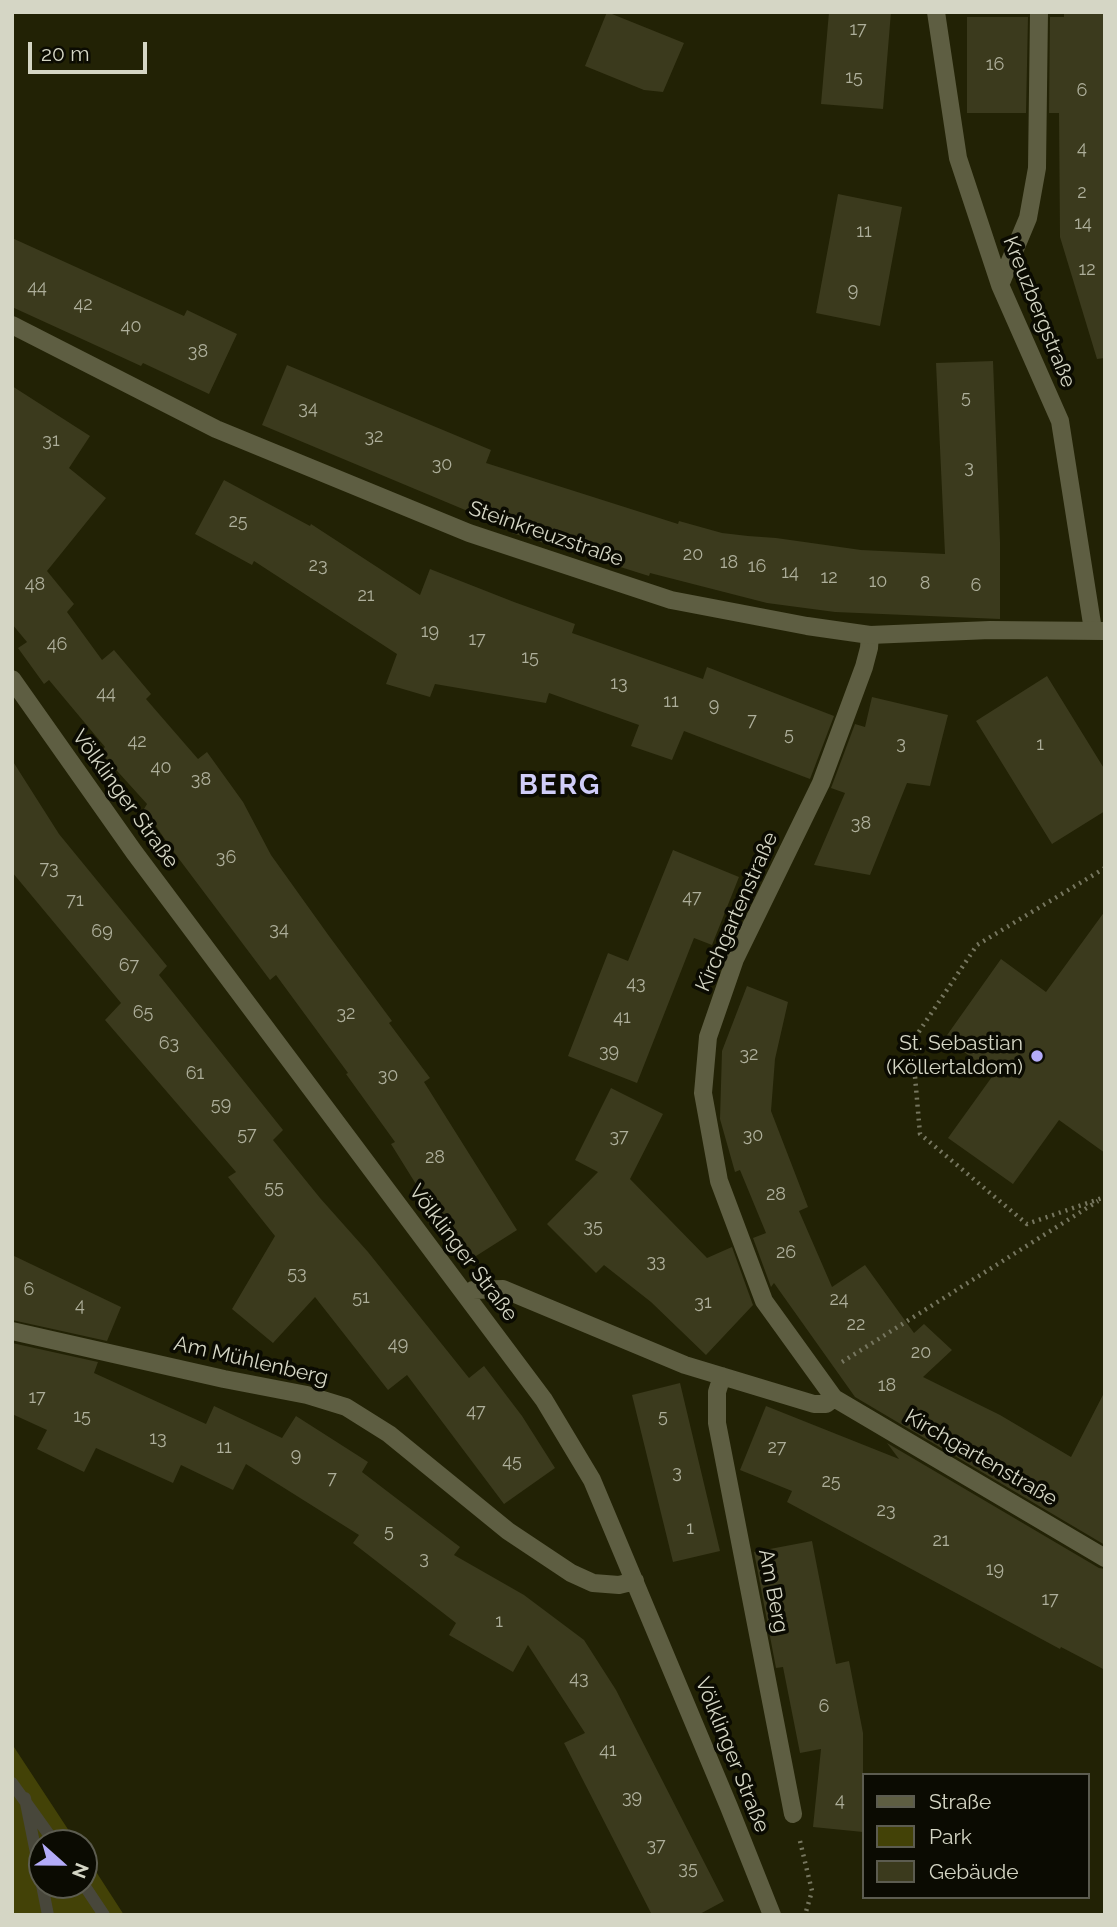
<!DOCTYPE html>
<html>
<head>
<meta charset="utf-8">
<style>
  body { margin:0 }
  #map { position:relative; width:1117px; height:1927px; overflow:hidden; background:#222205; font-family:Raleway,sans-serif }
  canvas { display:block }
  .frame { position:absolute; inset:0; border:14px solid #d5d6c5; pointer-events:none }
  .legend { position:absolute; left:862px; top:1773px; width:228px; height:126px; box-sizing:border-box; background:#0b0b02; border:2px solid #5c5c50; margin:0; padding:9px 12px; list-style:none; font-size:21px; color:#d5d6c5 }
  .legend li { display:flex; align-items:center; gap:14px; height:35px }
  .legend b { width:35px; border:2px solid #5c5c50 }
  .north { position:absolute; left:28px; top:1829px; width:70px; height:70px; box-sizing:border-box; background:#0b0b02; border:2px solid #5c5c50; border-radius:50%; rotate:111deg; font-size:19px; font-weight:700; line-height:28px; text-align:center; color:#d5d6c5 }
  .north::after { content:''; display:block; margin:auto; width:24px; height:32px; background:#b4acf9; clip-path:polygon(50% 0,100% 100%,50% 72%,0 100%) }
  .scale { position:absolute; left:28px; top:42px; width:119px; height:32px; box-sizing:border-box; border:4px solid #d5d6c5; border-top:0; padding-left:9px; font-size:21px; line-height:24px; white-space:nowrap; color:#d5d6c5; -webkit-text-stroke:5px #0b0b02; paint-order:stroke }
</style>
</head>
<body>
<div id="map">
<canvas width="1117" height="1927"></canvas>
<div class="frame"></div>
<ul class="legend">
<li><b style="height:9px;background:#5e5e42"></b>Straße</li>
<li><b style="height:19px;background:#434207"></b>Park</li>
<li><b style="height:19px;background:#3b3a1d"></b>Gebäude</li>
</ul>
<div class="north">N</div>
<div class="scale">20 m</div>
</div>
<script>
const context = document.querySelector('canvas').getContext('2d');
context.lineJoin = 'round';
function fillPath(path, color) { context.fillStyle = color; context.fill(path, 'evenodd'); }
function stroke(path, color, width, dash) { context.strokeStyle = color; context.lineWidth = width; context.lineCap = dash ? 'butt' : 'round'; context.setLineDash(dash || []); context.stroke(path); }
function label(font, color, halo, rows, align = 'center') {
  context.font = font + ' Raleway,sans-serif'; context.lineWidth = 7; context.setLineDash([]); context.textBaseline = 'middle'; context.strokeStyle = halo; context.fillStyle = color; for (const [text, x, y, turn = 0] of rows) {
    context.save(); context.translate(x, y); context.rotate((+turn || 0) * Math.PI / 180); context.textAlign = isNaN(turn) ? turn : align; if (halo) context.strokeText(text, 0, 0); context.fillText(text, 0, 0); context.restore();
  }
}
fillPath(new Path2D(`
  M12,1744L77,1843H42V1885H84V1853L124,1915H12Z`), '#434207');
stroke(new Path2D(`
  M12,1783L55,1843
  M25,1798L42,1883
  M42,1885L48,1915
  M84,1885L104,1915`), '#48473b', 12);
fillPath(new Path2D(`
  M607,12L684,43L663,92L644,90L585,66Z
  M829,12H891L883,109L821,104Z
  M1064,12H1105V358L1097,359L1060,237L1059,113H1049L1050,17H1064Z
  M967,17H1028L1026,113H967Z
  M838,194L902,207L880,326L816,313Z
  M12,238L184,316L187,310L237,334L209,394L143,363L141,366L12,307Z
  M993,361L1000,542V619L835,612L767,603L650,573L649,576L512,533L513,530L262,425L287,365L491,450L486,463L678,524L679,521L722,533L748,536L776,538L861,550L945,554L936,363Z
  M12,386L90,436L69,468L106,498L47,571L74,604L67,612L102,660L114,650L151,694L146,699L198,759L207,752L243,802L271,855L329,936L392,1021L389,1023L430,1078L424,1082L517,1230L465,1263L391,1144L395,1142L346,1074L348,1073L276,975L270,980L173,851L144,809L147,804L100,752L105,747L49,680L44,684L18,648L27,642L12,624Z
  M224,480L310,526L311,524L420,595L430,569L514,602L575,624L572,633L703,679L707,667L834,716L810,779L684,731L672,760L631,746L639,725L549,693L546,703L435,684L430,697L386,684L397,654L254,561L252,565L195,534Z
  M1047,676L1105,770V811L1052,844L976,721Z
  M872,697L948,715L930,786L907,783L870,875L814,865L845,793L831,788L855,724L865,727Z
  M12,760L59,834L167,966L159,975L283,1130L273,1140L320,1198L368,1252L469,1378L484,1366L522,1416L555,1468L504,1504L407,1375L388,1390L315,1297L273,1343L232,1309L275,1236L228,1177L236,1172L105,1020L121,1003L12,872Z
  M673,850L739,877L712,945L694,938L637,1083L568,1056L608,953L628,961Z
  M1105,911V1153L1059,1120L1013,1184L948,1138L994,1074L945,1038L1001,959L1046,992Z
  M747,986L788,1002L775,1059L771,1111L808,1207L799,1211L832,1287L865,1265L914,1333L924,1324L952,1350L923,1377L1000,1415L1071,1457L1105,1391V1545L855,1397L774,1283L771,1287L753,1238L766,1233L740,1170L735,1172L720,1119L722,1051Z
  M611,1088L663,1114L630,1179L707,1258L732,1247L753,1305L706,1355L651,1302L604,1265L596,1273L547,1224L598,1172L575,1160Z
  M12,1255L121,1307L107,1341L12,1320Z
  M12,1343L98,1362L94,1373L206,1424L214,1406L282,1438L296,1416L368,1462L362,1472L460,1547L454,1555L524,1595L584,1640L616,1690L724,1901L698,1915H652L564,1743L585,1733L528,1645L513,1672L449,1635L456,1623L353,1543L359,1535L246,1464L233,1490L181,1465L173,1483L96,1448L84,1472L37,1449L47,1430L12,1414Z
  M680,1383L720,1551L673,1562L632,1395Z
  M766,1406L899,1459L887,1443L1099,1568L1105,1569V1670L1061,1647L1060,1649L787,1502L792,1491L740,1470Z
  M812,1541L836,1664L849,1661L863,1733V1832L813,1827L821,1749L800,1753L783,1667L776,1668L754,1552Z`), '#3b3a1d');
stroke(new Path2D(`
  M1105,868L977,945L912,1042L920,1134L1027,1224L1105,1197
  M842,1362L1098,1201
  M800,1841L812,1891L805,1915`), '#76765f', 4.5, [2, 5]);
stroke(new Path2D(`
  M936,12L958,158L1000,285L1060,421L1093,630
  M1000,285L1028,218L1037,168L1039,12
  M870,635L869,648L864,667L821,783L735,959L708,1037L703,1093L719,1181L764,1301L834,1398L1105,1558
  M12,679L134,852L544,1400L592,1480L729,1807L772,1915
  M467,1295L473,1290L503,1289L685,1365L814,1404H826L834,1398
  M12,1331L224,1379L307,1395L346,1407L389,1434L508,1531L571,1573L593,1583L619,1585L635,1581
  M722,1376L717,1392V1423L793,1814`), '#5e5e42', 18);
stroke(new Path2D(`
  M12,325L216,429L469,533L671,600L807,626L870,635L990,630L1105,631`), '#5e5e42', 18);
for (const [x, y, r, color] of [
  [1037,1056,7,"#b4acf9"]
]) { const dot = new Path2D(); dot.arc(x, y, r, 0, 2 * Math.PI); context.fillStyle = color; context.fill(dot); stroke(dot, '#0b0b02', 2.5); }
label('18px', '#aeaf9b', null, [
  ["17",858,30],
  ["16",995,65],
  ["15",854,78],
  ["6",1082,91],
  ["4",1082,149],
  ["2",1082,193],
  ["14",1083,224],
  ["11",864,232],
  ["12",1087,270],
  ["44",37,288],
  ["9",853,291],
  ["42",83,305],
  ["40",131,327],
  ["38",198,352],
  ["5",966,398],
  ["34",308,409],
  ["32",374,437],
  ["31",51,441],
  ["30",442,465],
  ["3",969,468],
  ["25",238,522],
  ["20",693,555],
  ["18",729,563],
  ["23",318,566],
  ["16",757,567],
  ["14",790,573],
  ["12",829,578],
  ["10",878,582],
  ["8",925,584],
  ["48",35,585],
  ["6",976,586],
  ["21",366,596],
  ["19",430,632],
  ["17",477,640],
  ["46",57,645],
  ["15",530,658],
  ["13",619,684],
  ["44",106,694],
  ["11",671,702],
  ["9",714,706],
  ["7",752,721],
  ["5",789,735],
  ["42",137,742],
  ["3",901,744],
  ["1",1040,745],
  ["40",161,768],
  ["38",201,780],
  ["38",861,824],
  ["36",226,858],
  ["73",49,869],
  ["47",692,898],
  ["71",75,901],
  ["34",279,930],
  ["69",102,932],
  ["67",129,966],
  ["43",636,984],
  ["65",143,1013],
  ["32",346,1014],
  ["41",622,1018],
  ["63",169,1044],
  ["39",609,1052],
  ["32",749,1055],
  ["61",195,1074],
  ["30",388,1076],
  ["59",221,1105],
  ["57",247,1135],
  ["30",753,1136],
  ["37",619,1137],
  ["28",435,1158],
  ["55",274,1188],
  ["28",776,1195],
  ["35",593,1227],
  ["26",786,1253],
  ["33",656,1262],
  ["53",297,1274],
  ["6",29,1290],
  ["51",361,1298],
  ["24",839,1300],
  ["31",703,1303],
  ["4",80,1306],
  ["22",856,1325],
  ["49",398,1345],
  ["20",921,1353],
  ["18",887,1386],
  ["17",37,1398],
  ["47",476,1412],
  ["15",82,1417],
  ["5",663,1417],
  ["13",158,1439],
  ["11",224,1448],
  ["27",777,1448],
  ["9",296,1456],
  ["45",512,1462],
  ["3",677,1473],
  ["7",332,1479],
  ["25",831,1482],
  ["23",886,1511],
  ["1",690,1529],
  ["5",389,1532],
  ["21",941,1541],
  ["3",424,1559],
  ["19",995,1570],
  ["17",1050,1600],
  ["1",499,1622],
  ["43",579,1679],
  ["6",824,1707],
  ["41",608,1751],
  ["39",632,1798],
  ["4",840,1801],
  ["37",656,1846],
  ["35",688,1869]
]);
label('21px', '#d5d6c5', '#0b0b02', [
  ["Kreuzbergstraße",1039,312,68],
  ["Steinkreuzstraße",546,534,19],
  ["Völklinger Straße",125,799,54],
  ["Kirchgartenstraße",737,912,-66],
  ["Völklinger Straße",463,1253,53],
  ["Am Mühlenberg",251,1361,13],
  ["Kirchgartenstraße",981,1458,30],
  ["Am Berg",773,1591,79],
  ["Völklinger Straße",732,1755,68]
]);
label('21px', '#d5d6c5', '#0b0b02', [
  ["St. Sebastian",1023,1044],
  ["(Köllertaldom)",1023,1068]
], 'right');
context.letterSpacing = '2px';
label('bold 28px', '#d0cdf9', '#0b0b02', [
  ["BERG",560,786]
]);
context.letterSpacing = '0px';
</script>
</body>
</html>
